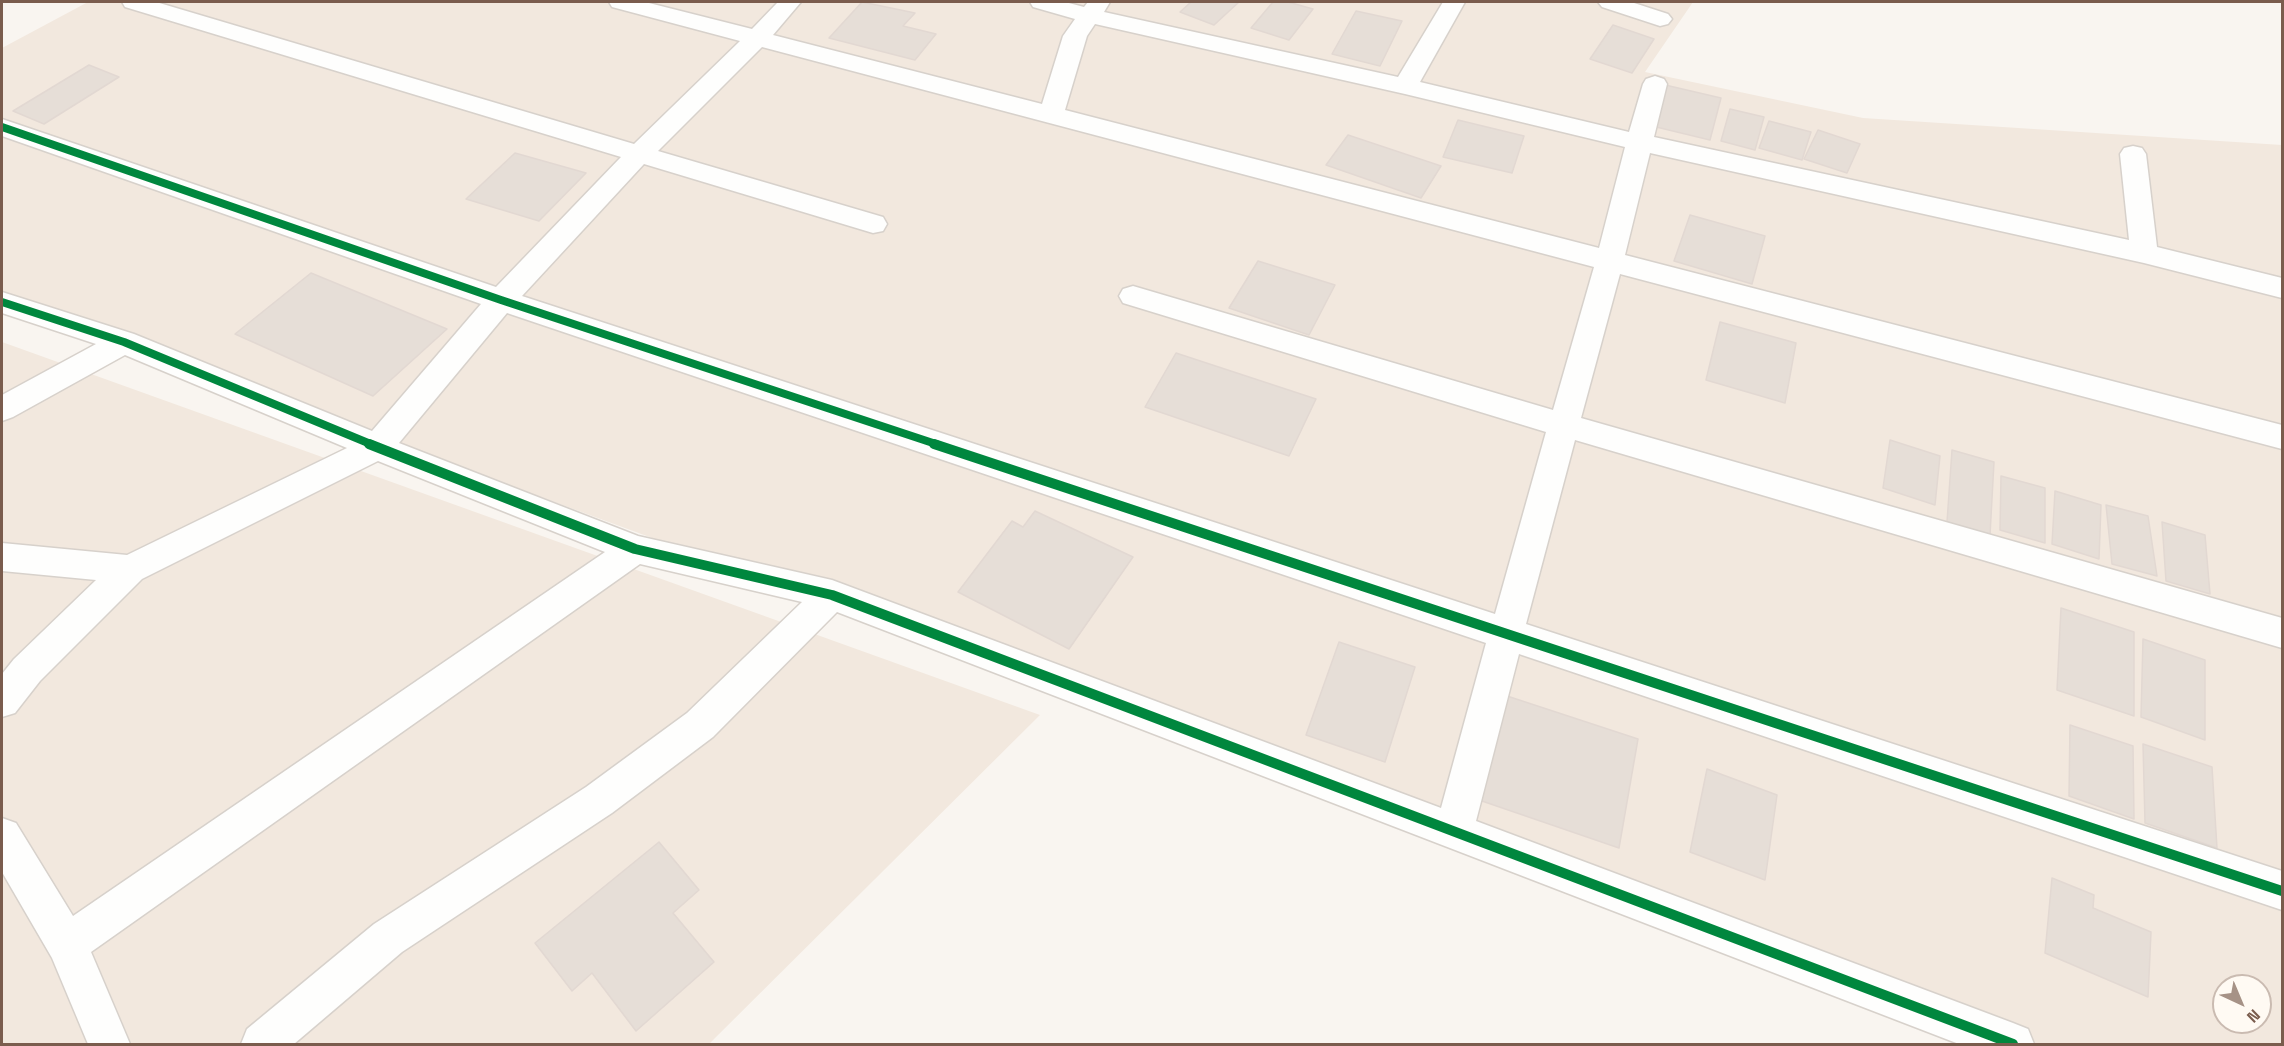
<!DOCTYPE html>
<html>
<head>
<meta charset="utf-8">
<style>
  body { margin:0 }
  #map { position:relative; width:2284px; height:1046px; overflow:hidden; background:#f9f5f0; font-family:"Space Grotesk",sans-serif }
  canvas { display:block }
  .frame { position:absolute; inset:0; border:3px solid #7a5c4d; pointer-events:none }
  .north { position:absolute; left:2212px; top:974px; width:60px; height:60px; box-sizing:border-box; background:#fffaf3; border:2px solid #cabbb1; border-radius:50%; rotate:136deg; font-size:16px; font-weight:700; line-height:24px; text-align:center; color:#7a5c4d }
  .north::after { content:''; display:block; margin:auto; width:21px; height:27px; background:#a69286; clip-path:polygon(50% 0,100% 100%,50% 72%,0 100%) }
</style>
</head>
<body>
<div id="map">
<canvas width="2284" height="1046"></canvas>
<div class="frame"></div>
<div class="north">N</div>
</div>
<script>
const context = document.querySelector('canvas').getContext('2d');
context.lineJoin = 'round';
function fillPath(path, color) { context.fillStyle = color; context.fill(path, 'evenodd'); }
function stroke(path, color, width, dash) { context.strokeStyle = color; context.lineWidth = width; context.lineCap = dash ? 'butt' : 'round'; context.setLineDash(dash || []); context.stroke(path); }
fillPath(new Path2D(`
  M88,2H1693L1645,72L1863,118L2282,145V1044H2029L2,299V48ZM2224,986H2260V1022H2224Z
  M2,342L1040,715L709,1044H2Z`), '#f2e8de');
const building = new Path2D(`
  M862,2L915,13L903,26L936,34L915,60L829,38Z
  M1191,2H1239L1214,25L1180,12Z
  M1273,2H1288L1313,9L1289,40L1251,28Z
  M1356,11L1402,21L1380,66L1332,54Z
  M1613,25L1654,39L1632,73L1590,59Z
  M89,65L119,77L44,124L13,111Z
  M1661,84L1721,98L1710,140L1648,125Z
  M1730,109L1764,117L1755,150L1721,141Z
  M1458,120L1524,136L1512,173L1443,157Z
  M1769,121L1811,132L1802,160L1759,148Z
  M1818,130L1860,144L1847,173L1804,159Z
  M1348,135L1441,166L1421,198L1326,165Z
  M515,153L586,173L539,221L466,199Z
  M1690,215L1765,236L1752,284L1674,261Z
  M1258,261L1335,285L1309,335L1229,308Z
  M311,273L447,329L373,396L235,334Z
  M1720,322L1796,343L1785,403L1706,380Z
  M1176,353L1316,399L1289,456L1145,407Z
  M1890,440L1940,456L1935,505L1883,488Z
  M1952,450L1994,462L1990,535L1947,522Z
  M2001,476L2045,488V543L2000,530Z
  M2055,491L2101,505L2099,559L2052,544Z
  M2106,505L2148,516L2157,576L2112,564Z
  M1035,511L1133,557L1069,649L958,592L1012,521L1023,527Z
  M2162,522L2205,535L2210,594L2166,581Z
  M2061,608L2134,632V716L2057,690Z
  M2143,639L2205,660V740L2141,717Z
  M1339,642L1415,667L1385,762L1306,735Z
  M1504,695L1638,739L1619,848L1479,800Z
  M2070,725L2133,746L2134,819L2069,796Z
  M2143,744L2212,767L2217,848L2145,823Z
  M1707,769L1777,795L1765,880L1690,852Z
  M659,842L699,890L673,913L714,962L636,1031L592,973L572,991L535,943Z
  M2052,878L2094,895L2093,908L2151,932L2148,997L2045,953Z`);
fillPath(building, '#e6ded7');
stroke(building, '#e2d8d2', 1.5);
const minor = new Path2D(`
  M122,2H156L634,144L740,41L612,7L609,2H645L752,29L778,2H801L773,35L1042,104L1063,36L1075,19L1033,7L1030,2H1065L1084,7L1088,2H1110L1104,12L1398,77L1443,2H1465L1420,82L1629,132L1643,84L1646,79L1655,76L1664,79L1667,84L1654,137L2129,240L2120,154L2124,148L2133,146L2142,148L2146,154L2157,247L2282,278V298L2144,263L1650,153L1625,255L2282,425V449L1620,274L1581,418L2282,618V648L1575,440L1526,624L2282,871V910L1519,654L1476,821L2013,1023L2028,1029L2034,1044H1959L837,612L713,737L612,813L402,952L294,1044H241L247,1029L374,924L586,787L687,713L802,602L640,564L91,952L130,1044H88L52,958L2,872V818L16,823L73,916L605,552L378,461L142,579L40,681L15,713L2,717V674L14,659L96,580L2,571V543L127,555L347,448L125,355L13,417L2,421V395L96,344L2,313V292L134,334L372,431L481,304L2,136V119L496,287L621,157L125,7ZM1095,24L1405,94L1625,147L1599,248L1065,110L1087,36ZM762,47L1594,267L1553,410L1133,286L1123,289L1119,296L1123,303L1546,432L1495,614L522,296L644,164L873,233L883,231L887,224L883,217L658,151ZM507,313L1486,643L1441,808L832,580L638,536L399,443Z
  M1598,2H1631L1668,14L1672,19L1668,24L1660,26L1602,7Z`);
stroke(minor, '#d7d1cb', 3);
fillPath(minor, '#fefefd');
stroke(new Path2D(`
  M2,127L501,300L939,445
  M2,302L124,342L373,445`), '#00873e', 8);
stroke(new Path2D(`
  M369,444L635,549L832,595L2013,1044
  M934,444L2282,891`), '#00873e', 10);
</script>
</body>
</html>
